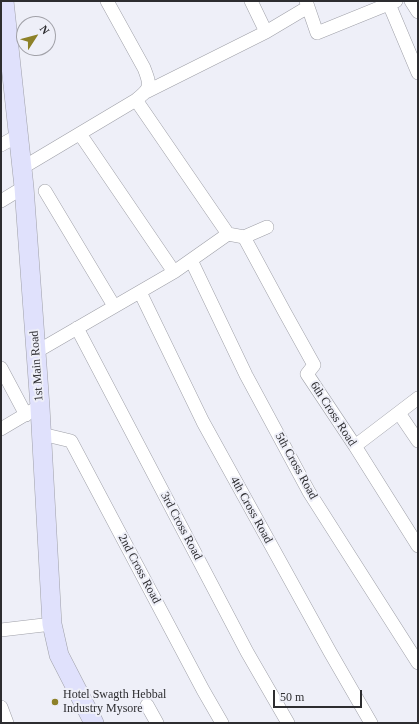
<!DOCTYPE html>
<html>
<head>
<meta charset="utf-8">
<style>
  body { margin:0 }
  #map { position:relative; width:419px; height:724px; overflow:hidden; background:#eeeff8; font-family:"Times New Roman",serif }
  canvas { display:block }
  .frame { position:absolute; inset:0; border:2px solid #2d2d30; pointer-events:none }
  .north { position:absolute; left:16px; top:16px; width:40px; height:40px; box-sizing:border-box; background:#eeeff8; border:1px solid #a1a1a8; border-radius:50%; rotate:54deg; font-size:11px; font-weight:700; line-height:16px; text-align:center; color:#2d2d30 }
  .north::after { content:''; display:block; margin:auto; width:14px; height:18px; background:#8d8128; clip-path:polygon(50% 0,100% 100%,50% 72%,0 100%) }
  .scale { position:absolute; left:273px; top:690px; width:89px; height:18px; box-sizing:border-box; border:2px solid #2d2d30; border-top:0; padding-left:5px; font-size:12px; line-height:14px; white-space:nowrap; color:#2d2d30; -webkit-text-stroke:3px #eeeff8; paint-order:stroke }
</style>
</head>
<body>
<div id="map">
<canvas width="419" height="724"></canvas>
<div class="frame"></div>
<div class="north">N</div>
<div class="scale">50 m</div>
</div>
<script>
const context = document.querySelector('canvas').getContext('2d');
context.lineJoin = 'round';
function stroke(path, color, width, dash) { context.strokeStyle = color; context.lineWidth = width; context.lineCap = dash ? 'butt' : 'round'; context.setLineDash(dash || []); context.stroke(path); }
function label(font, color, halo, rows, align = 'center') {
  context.font = font + ' "Times New Roman",serif'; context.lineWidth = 4; context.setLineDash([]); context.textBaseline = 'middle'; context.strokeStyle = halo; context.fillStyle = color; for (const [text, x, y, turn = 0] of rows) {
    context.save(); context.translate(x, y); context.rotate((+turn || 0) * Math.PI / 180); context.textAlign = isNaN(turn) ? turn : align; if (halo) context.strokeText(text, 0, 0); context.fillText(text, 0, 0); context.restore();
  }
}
const street = new Path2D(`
  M251,1L266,32
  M306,1L317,33L396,1
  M411,1L418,12
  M389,4L418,73
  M146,92L266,32L308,7
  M136,100L228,234
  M80,134L174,272
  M1,145L19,135
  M22,168L136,100C151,88 151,86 144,68L107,1
  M45,191L114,306
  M1,201L24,187
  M244,237L284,311L314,365L307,374L355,446L418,546
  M191,260L246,375L309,492L418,663
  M140,292L203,422L330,652L371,723
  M77,328L247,652L288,723
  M36,352L174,272L228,234L244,237L267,227
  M1,368L26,415
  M399,413L418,441
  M1,429L33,410
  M42,434L71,441L203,690L222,723
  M355,446L418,398
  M1,630L52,624
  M147,705L157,723
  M1,707L7,723`);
const secondary = new Path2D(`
  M4,1L24,187L40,407L52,624L59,655L94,723`);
stroke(street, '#9e9fa7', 14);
stroke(secondary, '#9e9fa7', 20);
stroke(street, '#fff', 13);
stroke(secondary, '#e0e1fc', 19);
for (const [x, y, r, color] of [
  [55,702,4,"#8d8128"]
]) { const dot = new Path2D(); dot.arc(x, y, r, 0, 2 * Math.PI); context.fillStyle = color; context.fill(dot); stroke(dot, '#eeeff8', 1.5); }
label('12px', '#2d2d30', '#eeeff8', [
  ["1st Main Road",37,366,-94],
  ["6th Cross Road",333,414,57],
  ["5th Cross Road",296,466,61],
  ["4th Cross Road",251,510,61],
  ["3rd Cross Road",181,526,62],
  ["2nd Cross Road",139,569,62]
]);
label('12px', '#2d2d30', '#eeeff8', [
  ["Hotel Swagth Hebbal",63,695],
  ["Industry Mysore",63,709]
], 'left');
</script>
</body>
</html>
